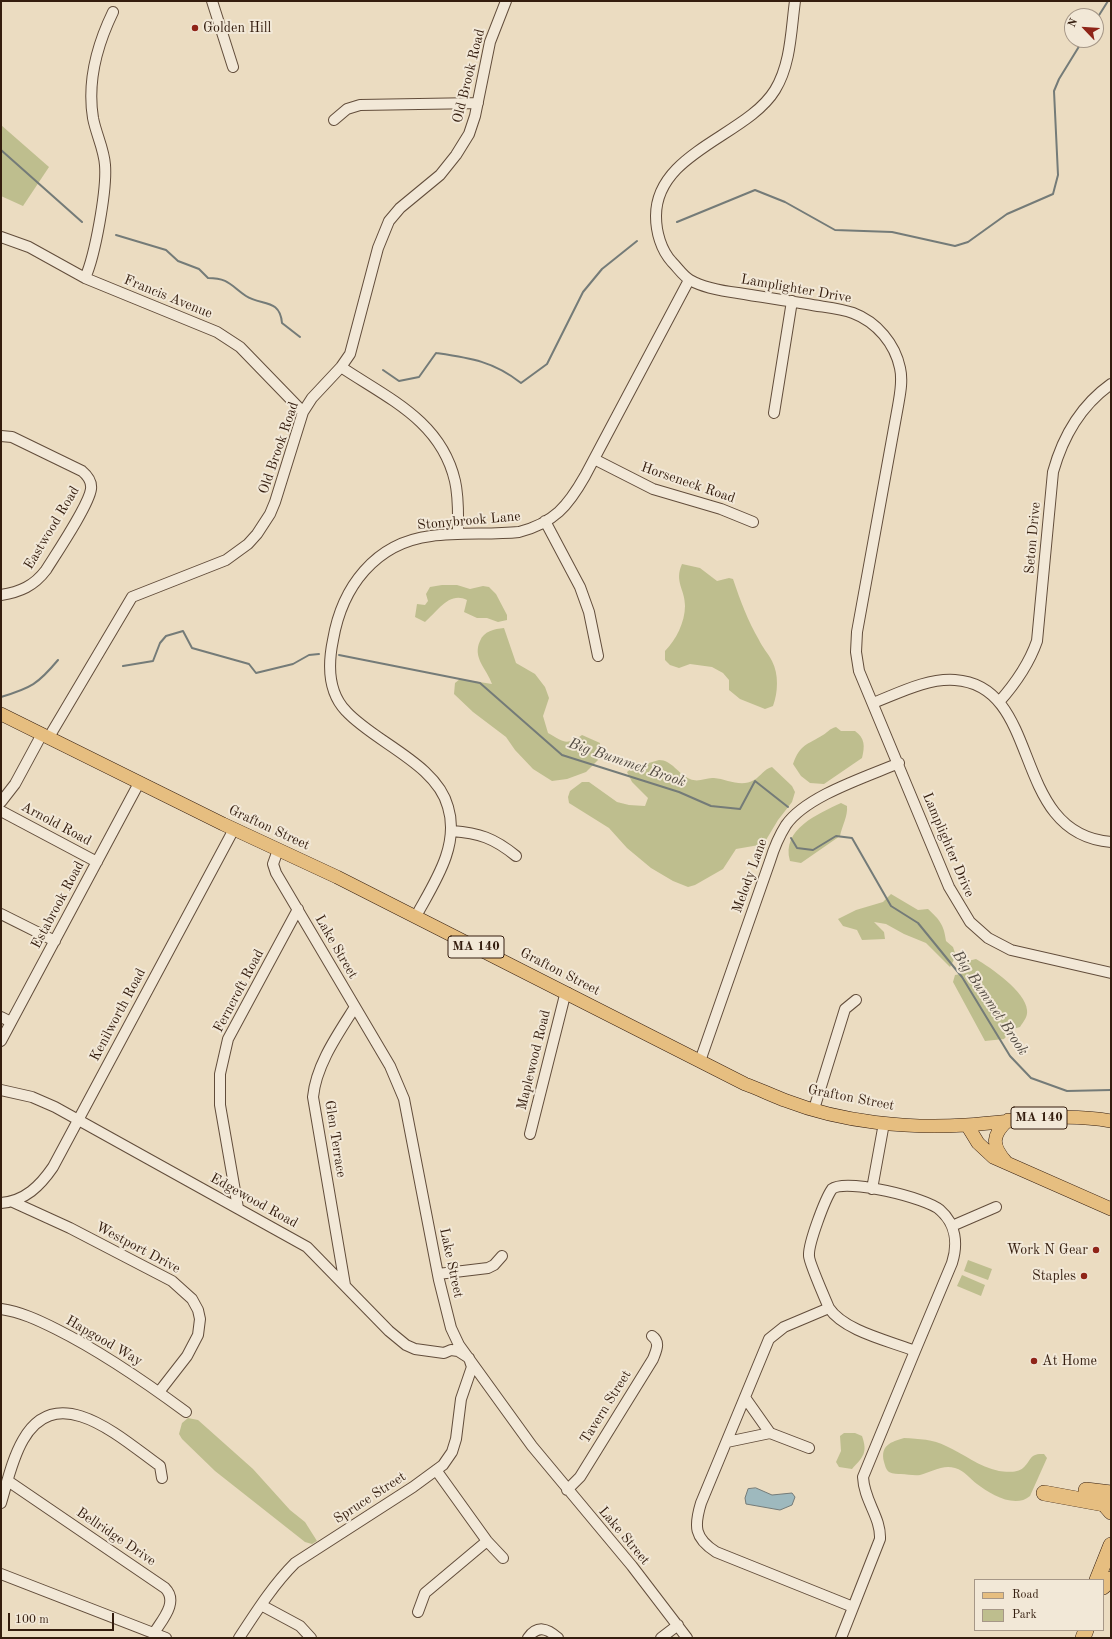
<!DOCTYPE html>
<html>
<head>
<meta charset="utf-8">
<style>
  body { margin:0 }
  #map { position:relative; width:1112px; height:1639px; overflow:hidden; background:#ebdcc1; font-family:"Old Standard TT",serif }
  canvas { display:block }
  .frame { position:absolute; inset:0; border:2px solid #341d0e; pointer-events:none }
  .legend { position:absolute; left:974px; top:1579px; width:130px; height:52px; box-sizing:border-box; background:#f2e8d7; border:1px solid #a69787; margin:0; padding:5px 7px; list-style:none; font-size:12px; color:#341d0e }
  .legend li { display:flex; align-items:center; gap:8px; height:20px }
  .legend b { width:20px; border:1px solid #a69787 }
  .north { position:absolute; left:1064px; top:8px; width:40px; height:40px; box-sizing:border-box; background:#f2e8d7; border:1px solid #a69787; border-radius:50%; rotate:295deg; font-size:11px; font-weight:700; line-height:16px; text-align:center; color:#341d0e }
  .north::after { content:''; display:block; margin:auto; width:14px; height:18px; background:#8f2418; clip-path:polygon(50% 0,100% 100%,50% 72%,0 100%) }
  .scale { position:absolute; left:8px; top:1613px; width:106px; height:18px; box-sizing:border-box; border:2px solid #341d0e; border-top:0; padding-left:5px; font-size:12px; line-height:14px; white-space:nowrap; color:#341d0e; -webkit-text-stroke:3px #f2e8d7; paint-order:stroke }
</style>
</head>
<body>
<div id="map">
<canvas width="1112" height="1639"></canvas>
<div class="frame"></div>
<ul class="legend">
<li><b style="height:5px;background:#e6be80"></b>Road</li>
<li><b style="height:11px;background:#bebe8e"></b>Park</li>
</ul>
<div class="north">N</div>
<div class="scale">100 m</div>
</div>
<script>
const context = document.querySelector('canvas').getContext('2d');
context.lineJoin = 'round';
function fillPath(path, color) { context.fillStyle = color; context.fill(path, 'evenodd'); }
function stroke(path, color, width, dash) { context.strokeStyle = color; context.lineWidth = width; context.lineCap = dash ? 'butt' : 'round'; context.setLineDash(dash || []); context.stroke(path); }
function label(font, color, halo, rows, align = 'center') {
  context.font = font + ' "Old Standard TT",serif'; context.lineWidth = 4; context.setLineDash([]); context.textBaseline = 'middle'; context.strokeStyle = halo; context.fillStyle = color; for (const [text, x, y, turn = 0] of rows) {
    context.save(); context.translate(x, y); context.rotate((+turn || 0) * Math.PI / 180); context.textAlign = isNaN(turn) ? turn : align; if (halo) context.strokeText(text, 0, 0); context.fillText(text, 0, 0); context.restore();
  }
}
fillPath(new Path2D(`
  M1,125L49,167L23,206L1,196Z
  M682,564L700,568L717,581L729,578L733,579C740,600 748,621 759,640C762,647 768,653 772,661C779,674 778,693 773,706L765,709L740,699L729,690V680L723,673L712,667L690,664L679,668L670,665L665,660V651C676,640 685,622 685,606C685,589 674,582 682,564Z
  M442,585H457L470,589L483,586L489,587L496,594L507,615V620L498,622L487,618H477L464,612L467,600C449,591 437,612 425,622L415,617L417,604L425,605L428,601L426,594L430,587Z
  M504,628L516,663L535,674L545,687L549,698L543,716L548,733C564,742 566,746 582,735L600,743L598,760L586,772L567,779L552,781L533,769L515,750L506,737L473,712L454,694L455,683L460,679L492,684C487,669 472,658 480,641C484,631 494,629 504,628Z
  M836,727L841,731H855C865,738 865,746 862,758L824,784L810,783L801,776L793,764C800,744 807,745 823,735C828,732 829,729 836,727Z
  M659,760C672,760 678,774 690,779C699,783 706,777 714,778C727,779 741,788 754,780C761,776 764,769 772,767L792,786L795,792L792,802L778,820L766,840L759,845L736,849L723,869L695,885L688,887L673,881L651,868L627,848L609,828L569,803L568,797L570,791L582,782H589L617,802L629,805L645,806L648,798L632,782L627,772L632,768Z
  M841,803L847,806C848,816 842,826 840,836L801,863L790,861C781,829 818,814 841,803Z
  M891,894L918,910L928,909C940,920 944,925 946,941L953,947L956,956L950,967L926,943L904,934L886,924L874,922L884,932L885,939L862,940L857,930L843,926L838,919L856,910L883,902Z
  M976,959C990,967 1026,992 1027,1010C1028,1017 1023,1022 1020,1027L1013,1029L1004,1039L985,1041L953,982L955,975L961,974L968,961Z
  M968,1260L992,1269L988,1280L964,1271Z
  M962,1275L985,1285L981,1296L957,1286Z
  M188,1418L198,1420L253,1469L290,1510L305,1522L317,1541L312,1544L305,1542L215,1471L182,1439L179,1434L182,1423Z
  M844,1433H855L862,1436C868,1453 863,1457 852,1469L839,1467L836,1462L841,1451L840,1436Z
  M904,1438C919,1439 933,1439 946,1446C964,1454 979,1467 999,1471C1005,1472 1018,1473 1023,1468C1032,1460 1029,1453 1044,1454L1047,1458L1030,1496C1015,1509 990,1494 977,1484C970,1479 965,1471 955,1468C943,1464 931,1472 920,1475C914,1476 907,1474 901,1474C898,1474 893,1474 889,1472C886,1470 885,1465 884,1462C880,1445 891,1442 904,1438Z`), '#bebe8e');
const water = new Path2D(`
  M756,1488L772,1495L792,1493L795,1497L792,1505L780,1510L746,1504L745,1498L748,1489Z`);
fillPath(water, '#9eb9be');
stroke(water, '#747b78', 1);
stroke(new Path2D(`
  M1096,20L1108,1
  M1,150L82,222
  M677,222L755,190L785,202L835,230L892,232L955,246L968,242L1007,214L1053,194L1058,175L1054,91L1059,79L1083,40
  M116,235L166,250L178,261L199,269L208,278C229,278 231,286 246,296C261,306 280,298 282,323L300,337
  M383,370L399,381L419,377L436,353C470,358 493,361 521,383L547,364L583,292L602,269L637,241
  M339,655L480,683L562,755L679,792L711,806L740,809L755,781L788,807
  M123,666L153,661L160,643L166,636L183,631L192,648L249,664L256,673L293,664L309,655L319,654
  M1,697C31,688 38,684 58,660
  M791,838L797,848L813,850L836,836L852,838L891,906L918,923L962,977L1010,1056L1031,1078L1067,1091L1111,1090`), '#747b78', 2);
const minor = new Path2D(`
  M212,1L233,67
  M795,1C791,30 791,64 775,90C747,136 656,152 656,216C656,232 661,250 672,262C678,268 683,276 690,280C704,288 722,291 738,293C761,297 784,300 807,304C822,307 839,308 853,313C877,322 895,344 900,368C903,381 900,394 898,406L857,632L856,652L859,671L949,887L970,922L988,938L1011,950L1111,973
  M334,120L347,109L360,105L478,103
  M1,237L29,247L85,278L217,332L240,347L303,412
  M85,278C95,256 107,190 105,165C104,149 96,134 93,118C87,81 97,45 113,12
  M341,367C389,399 441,421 455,481C459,498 458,517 458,533
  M774,413L792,301
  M1,436L12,437L82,471C88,476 92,481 91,489C89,505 56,554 46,570C34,586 20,592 1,595
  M594,459L653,489L721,509L753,522
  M545,521L580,587L589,612L598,656
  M999,702C1015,684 1029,664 1037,641L1053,472C1063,436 1080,406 1111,384
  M873,703C899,693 927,678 955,680C1044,686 1009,834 1111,842
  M49,737L132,597L226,560L248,544L257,534L270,514L275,502L303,412L312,398L341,367L350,354L378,248L389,221L400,208L440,175L456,155L469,134L475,116L490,42L506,1
  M1,802L15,784L42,734
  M1,811L97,862
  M452,831C479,833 494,838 516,856
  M278,850L273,864L276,873L390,1066L404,1099L439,1280L451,1328L459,1345L532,1446L632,1566L687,1638
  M1,914L55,941
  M416,916C434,883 460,846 448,807C437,764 374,742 346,711C327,691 328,664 333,640C342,587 375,543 431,536C461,532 490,535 519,532C554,523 568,506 585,476L689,280
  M1,1017L11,1022
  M1,1041L139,783
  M700,1061L770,861C774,848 779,836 786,825C806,796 866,777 899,763
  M1,1090L32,1097L55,1107L307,1247L389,1331L406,1345L415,1349L444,1353L451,1350L458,1351L469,1358L472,1367L461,1399L456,1439L452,1452L443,1465L413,1487L295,1563C273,1585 256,1612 239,1638
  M814,1109L845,1009L856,1000
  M530,1134L564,999L568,993
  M872,1189L884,1123
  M13,1202L70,1228L172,1281L192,1299L198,1310L200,1319L198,1335L187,1356L159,1392
  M1,1203C25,1201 40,1186 53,1167L234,829
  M238,1208L220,1105V1074L228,1039L298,909
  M952,1226L996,1207
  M438,1274L488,1268L494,1265L502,1256
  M345,1285L313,1097C316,1065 338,1034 355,1007
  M829,1308C826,1301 809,1262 809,1256C808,1244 825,1199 832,1189C846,1178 927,1198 940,1210C956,1224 958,1244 952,1263L915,1351
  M1,1309C21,1312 38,1320 56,1329C102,1352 144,1381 186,1412
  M746,1399L770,1433
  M727,1442L770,1433L809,1448
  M436,1470L487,1541L503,1558
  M8,1481L165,1588C179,1602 162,1620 154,1633
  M567,1490L580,1477L653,1359C656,1351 661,1342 652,1336
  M1,1503C7,1483 12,1459 23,1440C58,1378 123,1440 160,1466L162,1478
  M1,1574L166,1638
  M261,1605L300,1626L311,1638
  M418,1612L425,1593L487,1541
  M528,1638C537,1625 547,1628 558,1638
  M661,1638L678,1625
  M841,1638L880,1539C881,1517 864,1501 863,1477L915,1351C890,1341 844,1331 829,1308L784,1327L769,1339L701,1503C694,1526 694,1538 716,1552L853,1607`);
const major = new Path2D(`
  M1,714L223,824L337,877L745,1084C759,1089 773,1096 787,1101C841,1122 909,1129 966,1125C1018,1122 1059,1112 1111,1121
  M967,1125L978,1143L993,1157L1111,1209
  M1006,1162C991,1145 992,1135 1008,1120`);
const highway = new Path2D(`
  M1086,1490L1111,1493
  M1044,1493L1104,1504L1111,1512
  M1097,1580L1111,1545
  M1103,1587L1111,1579
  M1083,1638L1086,1630`);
stroke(minor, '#624d3b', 12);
stroke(major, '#341d0e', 14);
stroke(highway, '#341d0e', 16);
stroke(minor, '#f2e8d7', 10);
stroke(major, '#e6be80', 13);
stroke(highway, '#e6be80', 15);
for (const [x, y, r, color] of [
  [195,28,4,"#8f2418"],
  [1096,1250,4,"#8f2418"],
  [1084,1276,4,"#8f2418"],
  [1034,1361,4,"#8f2418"]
]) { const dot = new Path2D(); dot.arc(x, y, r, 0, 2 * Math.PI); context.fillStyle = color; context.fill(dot); stroke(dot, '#f2e8d7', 1.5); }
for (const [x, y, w] of [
  [476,947,56],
  [1039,1118,56]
]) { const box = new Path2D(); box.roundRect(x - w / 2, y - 11, w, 22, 3); context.fillStyle = '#f2e8d7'; context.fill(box); stroke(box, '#341d0e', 1); }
label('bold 13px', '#341d0e', null, [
  ["MA 140",476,947],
  ["MA 140",1039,1118]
]);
label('14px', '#341d0e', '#f2e8d7', [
  ["Golden Hill",203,28],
  ["Work N Gear",1088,1250,"right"],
  ["Staples",1076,1276,"right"],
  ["At Home",1042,1361]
], 'left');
label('14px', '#341d0e', '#f2e8d7', [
  ["Old Brook Road",469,76,-76],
  ["Lamplighter Drive",796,289,10],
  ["Francis Avenue",168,297,22],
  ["Old Brook Road",279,448,-71],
  ["Horseneck Road",688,483,19],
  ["Stonybrook Lane",469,521,-5],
  ["Eastwood Road",52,528,-59],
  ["Seton Drive",1033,538,-85],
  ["Arnold Road",56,824,28],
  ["Grafton Street",269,828,25],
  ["Lamplighter Drive",948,845,67],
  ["Melody Lane",750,876,-70],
  ["Estabrook Road",58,905,-62],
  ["Lake Street",336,947,60],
  ["Grafton Street",560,972,27],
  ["Ferncroft Road",239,991,-62],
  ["Kenilworth Road",118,1015,-62],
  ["Maplewood Road",534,1060,-76],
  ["Grafton Street",851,1098,11],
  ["Glen Terrace",335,1139,81],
  ["Edgewood Road",254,1201,29],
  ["Westport Drive",138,1248,28],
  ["Lake Street",451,1263,78],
  ["Hapgood Way",104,1341,30],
  ["Tavern Street",606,1407,-58],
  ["Spruce Street",370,1498,-33],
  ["Lake Street",624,1536,50],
  ["Bellridge Drive",116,1537,34]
]);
label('italic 15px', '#544c43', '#f2e8d7', [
  ["Big Bummet Brook",627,763,19],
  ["Big Bummet Brook",990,1003,56]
]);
</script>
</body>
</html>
